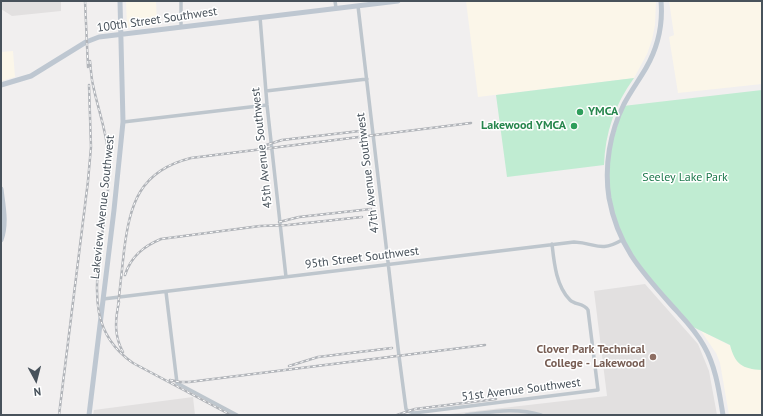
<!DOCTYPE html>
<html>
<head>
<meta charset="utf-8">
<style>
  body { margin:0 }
  #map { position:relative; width:763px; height:416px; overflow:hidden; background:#f1efef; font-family:"PT Sans",sans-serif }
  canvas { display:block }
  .frame { position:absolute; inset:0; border:2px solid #48525b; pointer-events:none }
  .north { position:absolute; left:16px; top:360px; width:40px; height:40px; -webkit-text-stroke:3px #fff; paint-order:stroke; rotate:173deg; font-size:11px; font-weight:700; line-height:16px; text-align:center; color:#48525b }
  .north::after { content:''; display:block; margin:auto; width:14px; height:18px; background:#48525b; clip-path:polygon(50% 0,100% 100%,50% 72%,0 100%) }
</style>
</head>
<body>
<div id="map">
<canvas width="763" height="416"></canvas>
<div class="frame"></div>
<div class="north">N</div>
</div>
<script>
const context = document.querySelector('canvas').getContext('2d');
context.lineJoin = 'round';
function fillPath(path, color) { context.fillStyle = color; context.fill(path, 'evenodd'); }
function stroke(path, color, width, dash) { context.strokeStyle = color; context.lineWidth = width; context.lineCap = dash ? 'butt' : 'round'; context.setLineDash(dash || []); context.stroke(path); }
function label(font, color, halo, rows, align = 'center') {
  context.font = font + ' "PT Sans",sans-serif'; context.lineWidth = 3; context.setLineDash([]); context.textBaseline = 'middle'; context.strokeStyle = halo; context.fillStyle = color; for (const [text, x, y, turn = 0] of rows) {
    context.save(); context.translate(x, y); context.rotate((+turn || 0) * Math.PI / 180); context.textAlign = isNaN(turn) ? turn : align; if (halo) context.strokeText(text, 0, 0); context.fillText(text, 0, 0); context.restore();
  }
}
fillPath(new Path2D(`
  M126,1H156L157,24L129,28L127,27Z
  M466,1H656L655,25L652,40L647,54L634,78L478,97Z
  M669,1H762V84L678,93L669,37L674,35Z
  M13,51L15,77L1,81V52Z
  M701,331L743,352L762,358V415H729L720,363L716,353Z`), '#fbf6e9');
fillPath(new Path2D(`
  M1,1H61V11L12,16L1,9Z
  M645,284L698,344L709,371L717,415H441L607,396L594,291Z
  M193,397L195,415H93L94,410Z`), '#e2e0e0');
fillPath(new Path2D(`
  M634,78C615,104 605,133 604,165L507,177L496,95Z
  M762,90V370C742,369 735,364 730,345L691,326L643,273L622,240L609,198V153L623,106Z`), '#c0ecd2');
stroke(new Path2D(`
  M181,1V27
  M335,1L336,8
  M358,6L399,356L406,409L408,411L414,413L598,390L588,310C584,303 575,305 570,300C556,286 554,262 552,244
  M260,17L267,105L286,277
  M266,91L367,79
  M123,122L267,105
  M166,292L177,383L237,415
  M103,299L574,242C597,243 599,253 622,240
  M466,415C492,412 516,407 541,415`), '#bec6cd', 3.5);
stroke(new Path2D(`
  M661,1C663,24 658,47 646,68C639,80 631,91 624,104C610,132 604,166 609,198C618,247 642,272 674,308C685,320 696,331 704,346C716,367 719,391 723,415
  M1,85L31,76L86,42L99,37L398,1
  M1,189C3,206 7,223 1,240
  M89,415L114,210L123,122L120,1`), '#bec7d1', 5);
const rail = new Path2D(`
  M85,1L88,67
  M90,61C91,69 91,77 93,85C98,110 108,135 109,162C110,191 104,220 100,249C95,294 91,334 133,363L231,415
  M263,146L282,140L360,131
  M279,222L299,217L371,209
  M125,275C131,256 144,246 161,239L260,226L288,225L362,217
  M119,302C115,320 114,336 123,352
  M118,306C120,288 122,270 124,251C130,204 139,171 191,158L471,123
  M289,366L318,357L392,348
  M170,380L180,382H189L485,345
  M59,415L88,181L91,147L89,85
  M397,415L415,409L496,399`);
stroke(rail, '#b1b4b9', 2.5);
stroke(rail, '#fff', 1, [3]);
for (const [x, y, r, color] of [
  [580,112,4,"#2e9e5b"],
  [574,126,4,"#2e9e5b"],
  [653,357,4,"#8d6e63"]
]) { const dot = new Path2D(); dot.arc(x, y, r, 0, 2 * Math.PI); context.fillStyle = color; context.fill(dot); stroke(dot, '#fff', 1.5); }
label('12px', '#48525b', '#fff', [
  ["100th Street Southwest",157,20,-8],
  ["45th Avenue Southwest",262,148,-96],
  ["47th Avenue Southwest",368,173,-97],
  ["Lakeview Avenue Southwest",103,207,-84],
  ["95th Street Southwest",362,258,-7],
  ["51st Avenue Southwest",521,390,-7]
]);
label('bold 12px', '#27864d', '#fff', [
  ["YMCA",588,112],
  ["Lakewood YMCA",566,126,"right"]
], 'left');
label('12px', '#1d784c', '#fff', [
  ["Seeley Lake Park",685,178]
]);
label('bold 12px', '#785e54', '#fff', [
  ["Clover Park Technical",645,350],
  ["College - Lakewood",645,364]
], 'right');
</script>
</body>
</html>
